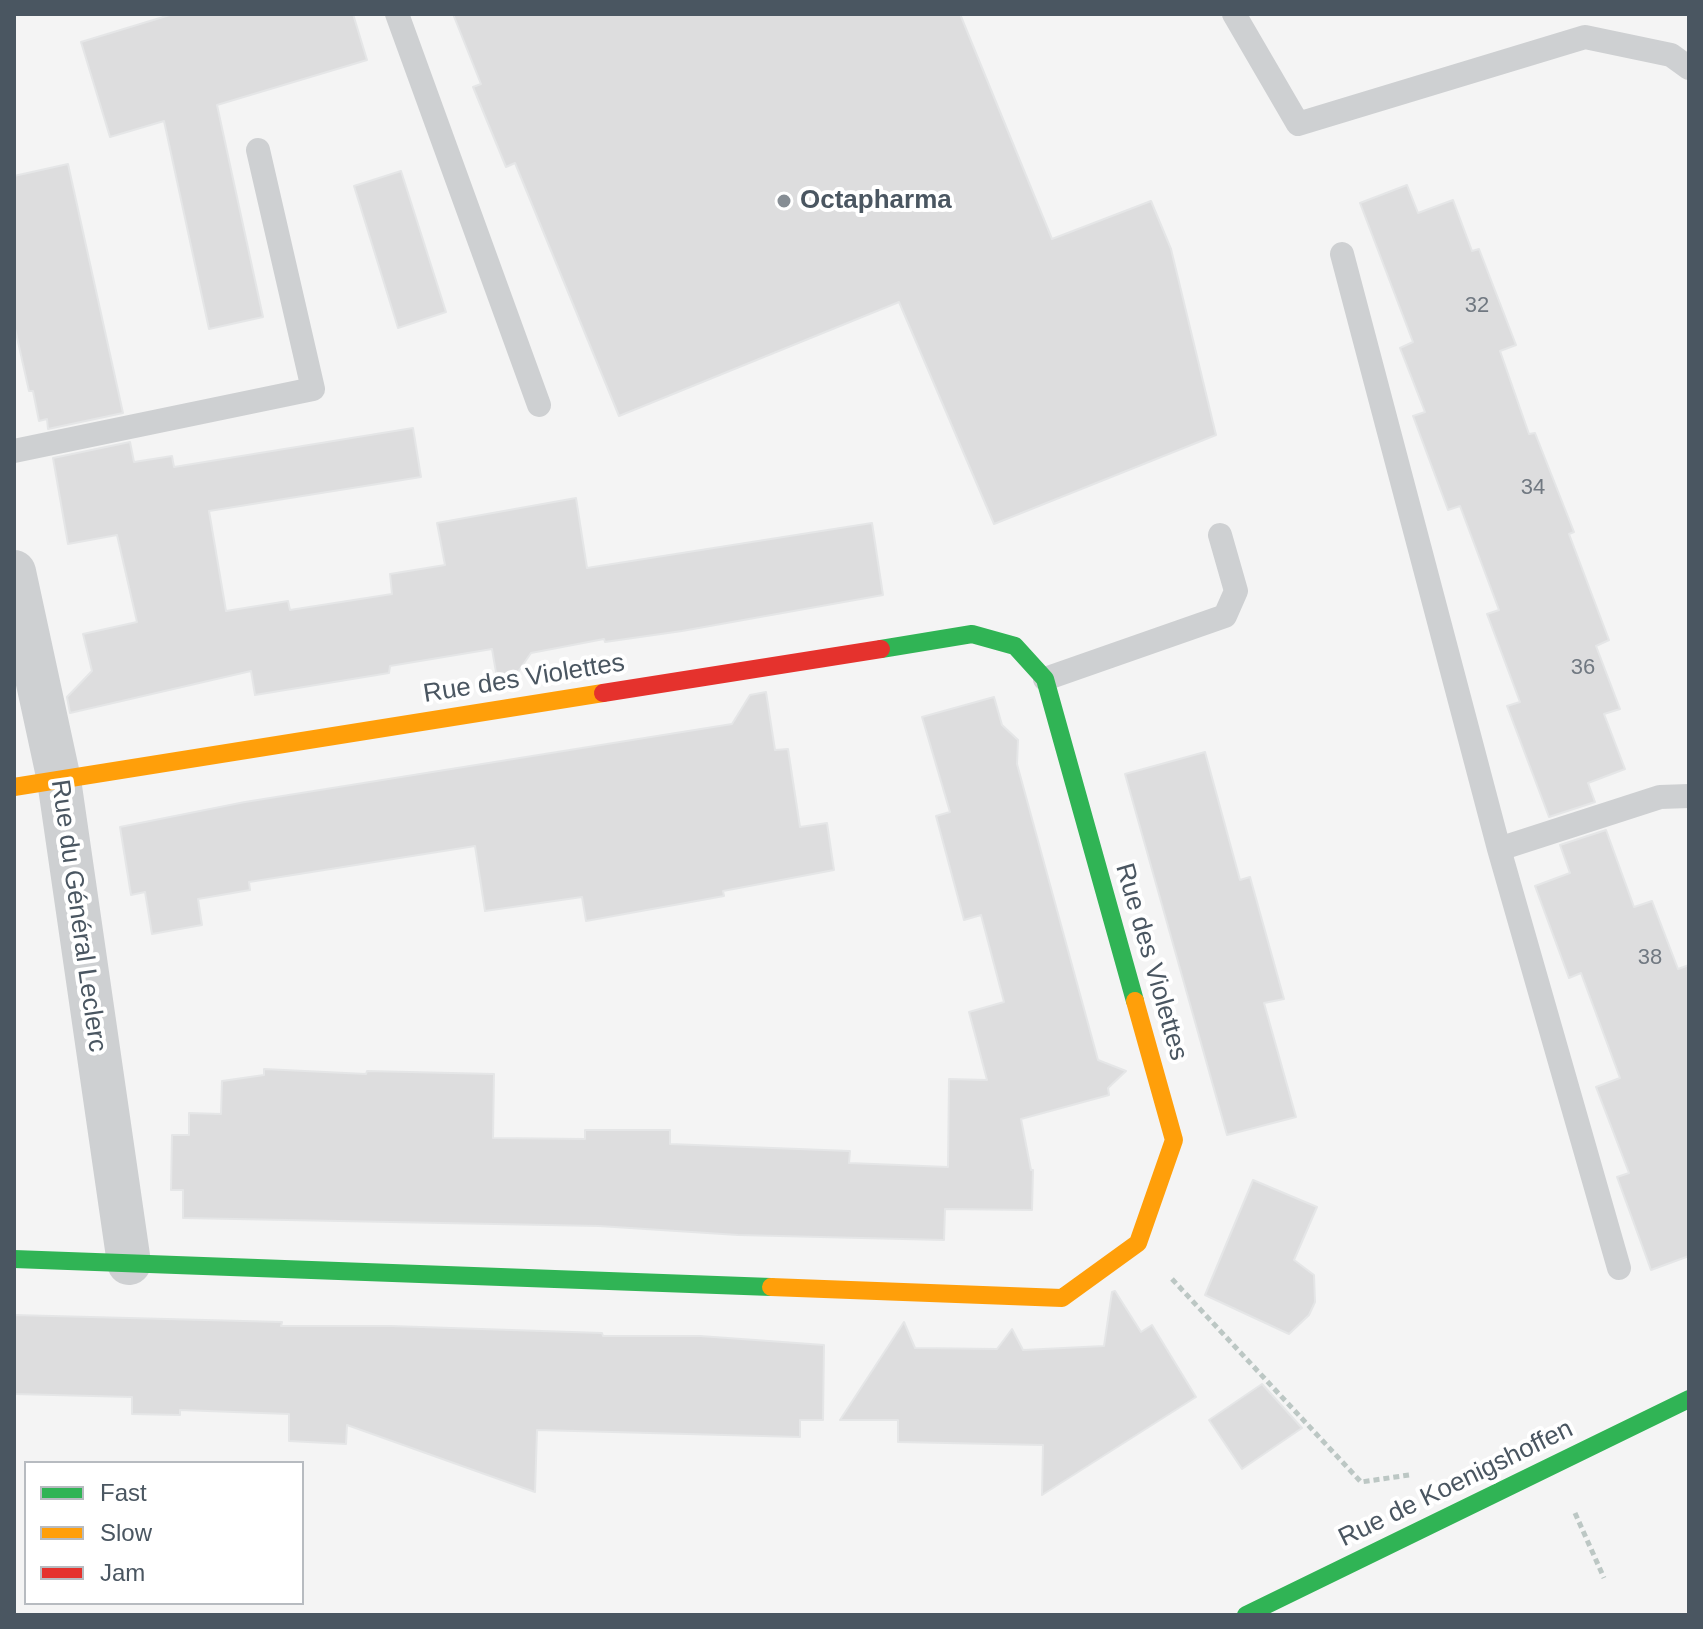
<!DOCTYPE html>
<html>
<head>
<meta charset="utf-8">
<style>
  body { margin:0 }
  #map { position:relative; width:1703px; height:1629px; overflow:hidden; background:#f4f4f4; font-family:Arial,sans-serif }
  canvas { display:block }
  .frame { position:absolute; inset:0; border:16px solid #4a5661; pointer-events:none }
  .legend { position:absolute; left:24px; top:1461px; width:280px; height:144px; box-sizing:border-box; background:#fff; border:2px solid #b7bbc0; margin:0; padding:10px 14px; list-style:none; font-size:24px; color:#4a5661 }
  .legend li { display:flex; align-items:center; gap:16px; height:40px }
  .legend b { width:40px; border:2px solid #b7bbc0 }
</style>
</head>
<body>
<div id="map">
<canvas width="1703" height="1629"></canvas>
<div class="frame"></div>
<ul class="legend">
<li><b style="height:10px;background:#30b455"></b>Fast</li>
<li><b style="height:10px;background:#ff9f0a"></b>Slow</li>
<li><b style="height:10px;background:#e5322d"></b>Jam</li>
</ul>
</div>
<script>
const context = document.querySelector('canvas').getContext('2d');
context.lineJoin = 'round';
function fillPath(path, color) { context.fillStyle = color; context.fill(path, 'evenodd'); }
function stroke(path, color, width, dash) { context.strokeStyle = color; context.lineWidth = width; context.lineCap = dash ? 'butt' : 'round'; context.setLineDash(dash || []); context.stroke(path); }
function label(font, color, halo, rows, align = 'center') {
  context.font = font + ' Arial,sans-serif'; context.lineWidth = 8; context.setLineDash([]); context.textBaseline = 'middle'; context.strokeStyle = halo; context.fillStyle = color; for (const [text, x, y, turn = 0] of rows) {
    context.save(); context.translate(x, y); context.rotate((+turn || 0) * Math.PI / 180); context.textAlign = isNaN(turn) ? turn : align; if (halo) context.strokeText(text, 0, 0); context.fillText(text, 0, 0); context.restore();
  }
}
const building = new Path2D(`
  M173,14H353L367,60L217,105L263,317L209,329L164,121L110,137L81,42Z
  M453,14H960L1052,239L1151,201L1171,249L1216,435L994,524L899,302L619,416L515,163L506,167L473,87L481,84Z
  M68,164L123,413L48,429L47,419L39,421L33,391H29L14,324V176Z
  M401,171L446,312L398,328L354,186Z
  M1407,185L1418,213L1453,200L1472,251L1479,249L1516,345L1500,351L1529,434L1535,433L1574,532L1569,534L1609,640L1596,646L1620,709L1604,714L1625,769L1588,783L1595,802L1549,817L1507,706L1520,702L1487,614L1499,610L1460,506L1448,510L1413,416L1425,412L1400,348L1413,342L1360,203Z
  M413,428L421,477L209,511L226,611L288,601L290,610L392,594L390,574L445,565L437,523L576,498L587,568L872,523L883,595L682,631L605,642L604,639L531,653L511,682L498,684L492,649L390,666L389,673L255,695L251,671L70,713L67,697L92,671L83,634L137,622L117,535L68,544L53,458L130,442L134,462L172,456L174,467Z
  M766,692L775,750L788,749L800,827L827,823L834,870L723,891L724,896L586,921L582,897L485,911L475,846L249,882L250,890L198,899L202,925L152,934L145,892L131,895L120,827L245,802L732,724L750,695Z
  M994,697L1002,725L1018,740L1017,764L1098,1060L1126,1071L1108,1088L1109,1095L1021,1119L1031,1170H1033L1032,1210L945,1209L944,1240L738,1235L599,1226L183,1218V1190H171L172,1135H189V1113L221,1114L222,1081L264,1075V1069L366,1074L367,1071L494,1074L493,1138L585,1139V1130H670V1144L850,1151L849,1163L948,1167L949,1079L987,1080L969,1012L1004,1002L981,915L964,920L936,816L950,812L922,717Z
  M1205,752L1240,880L1250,877L1284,999L1264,1003L1296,1117L1227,1135L1125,774Z
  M1606,830L1634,907L1652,901L1678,969L1689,965V1256L1651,1270L1617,1177L1629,1173L1596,1087L1620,1078L1581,973L1569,978L1535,886L1570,873L1560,845Z
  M1253,1180L1317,1207L1294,1260L1314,1275L1315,1302L1309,1315L1289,1334L1205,1295Z
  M1115,1291L1141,1332L1152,1325L1196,1397L1042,1495L1043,1445L898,1442V1420H840L904,1322L915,1348L997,1349L1012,1329L1023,1350L1104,1346L1112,1292Z
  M14,1315L282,1322L281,1326H391L602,1333L603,1336H700L824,1345L823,1420H800V1437L537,1430L535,1492L347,1425L346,1444L289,1441V1414L180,1410V1415L132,1414V1397L14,1394Z
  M1262,1384L1302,1428L1242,1469L1209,1420Z`);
fillPath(building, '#ddddde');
stroke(building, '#e5e6e7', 2);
stroke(new Path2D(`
  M1172,1279L1361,1482L1409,1475
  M1575,1513L1604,1578`), '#bcc7c4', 5, [6, 4]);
stroke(new Path2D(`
  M397,14L539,405
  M1234,14L1298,124L1585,37L1671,55L1689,68
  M1342,254L1499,849L1619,1268
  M14,451L313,389L258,150
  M1045,679L1225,616L1236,591L1220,535
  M1499,849L1660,797L1689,796`), '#ced0d2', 24);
stroke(new Path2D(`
  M14,572L59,780L129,1263`), '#ced0d2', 44);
stroke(new Path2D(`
  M881,649L972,634L1015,646L1045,679L1135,1001
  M14,1259L771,1287
  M1246,1615L1689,1399`), '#30b455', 18);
stroke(new Path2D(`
  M14,787L603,693
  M771,1287L1062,1298L1138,1243L1174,1140L1135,1001`), '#ff9f0a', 18);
stroke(new Path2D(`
  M603,693L881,649`), '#e5322d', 18);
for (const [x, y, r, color] of [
  [784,201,8,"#868d94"]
]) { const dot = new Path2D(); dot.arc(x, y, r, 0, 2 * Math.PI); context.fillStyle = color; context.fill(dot); stroke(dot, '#fff', 3); }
label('22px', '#707881', null, [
  ["32",1477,306],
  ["34",1533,488],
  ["36",1583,668],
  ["38",1650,958]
]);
label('bold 26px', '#4a5661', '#fff', [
  ["Octapharma",800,201]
], 'left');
label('26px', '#4a5661', '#fff', [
  ["Rue des Violettes",524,679,-9],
  ["Rue du Général Leclerc",78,916,82],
  ["Rue des Violettes",1151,962,74],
  ["Rue de Koenigshoffen",1456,1484,-26]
]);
</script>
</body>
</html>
